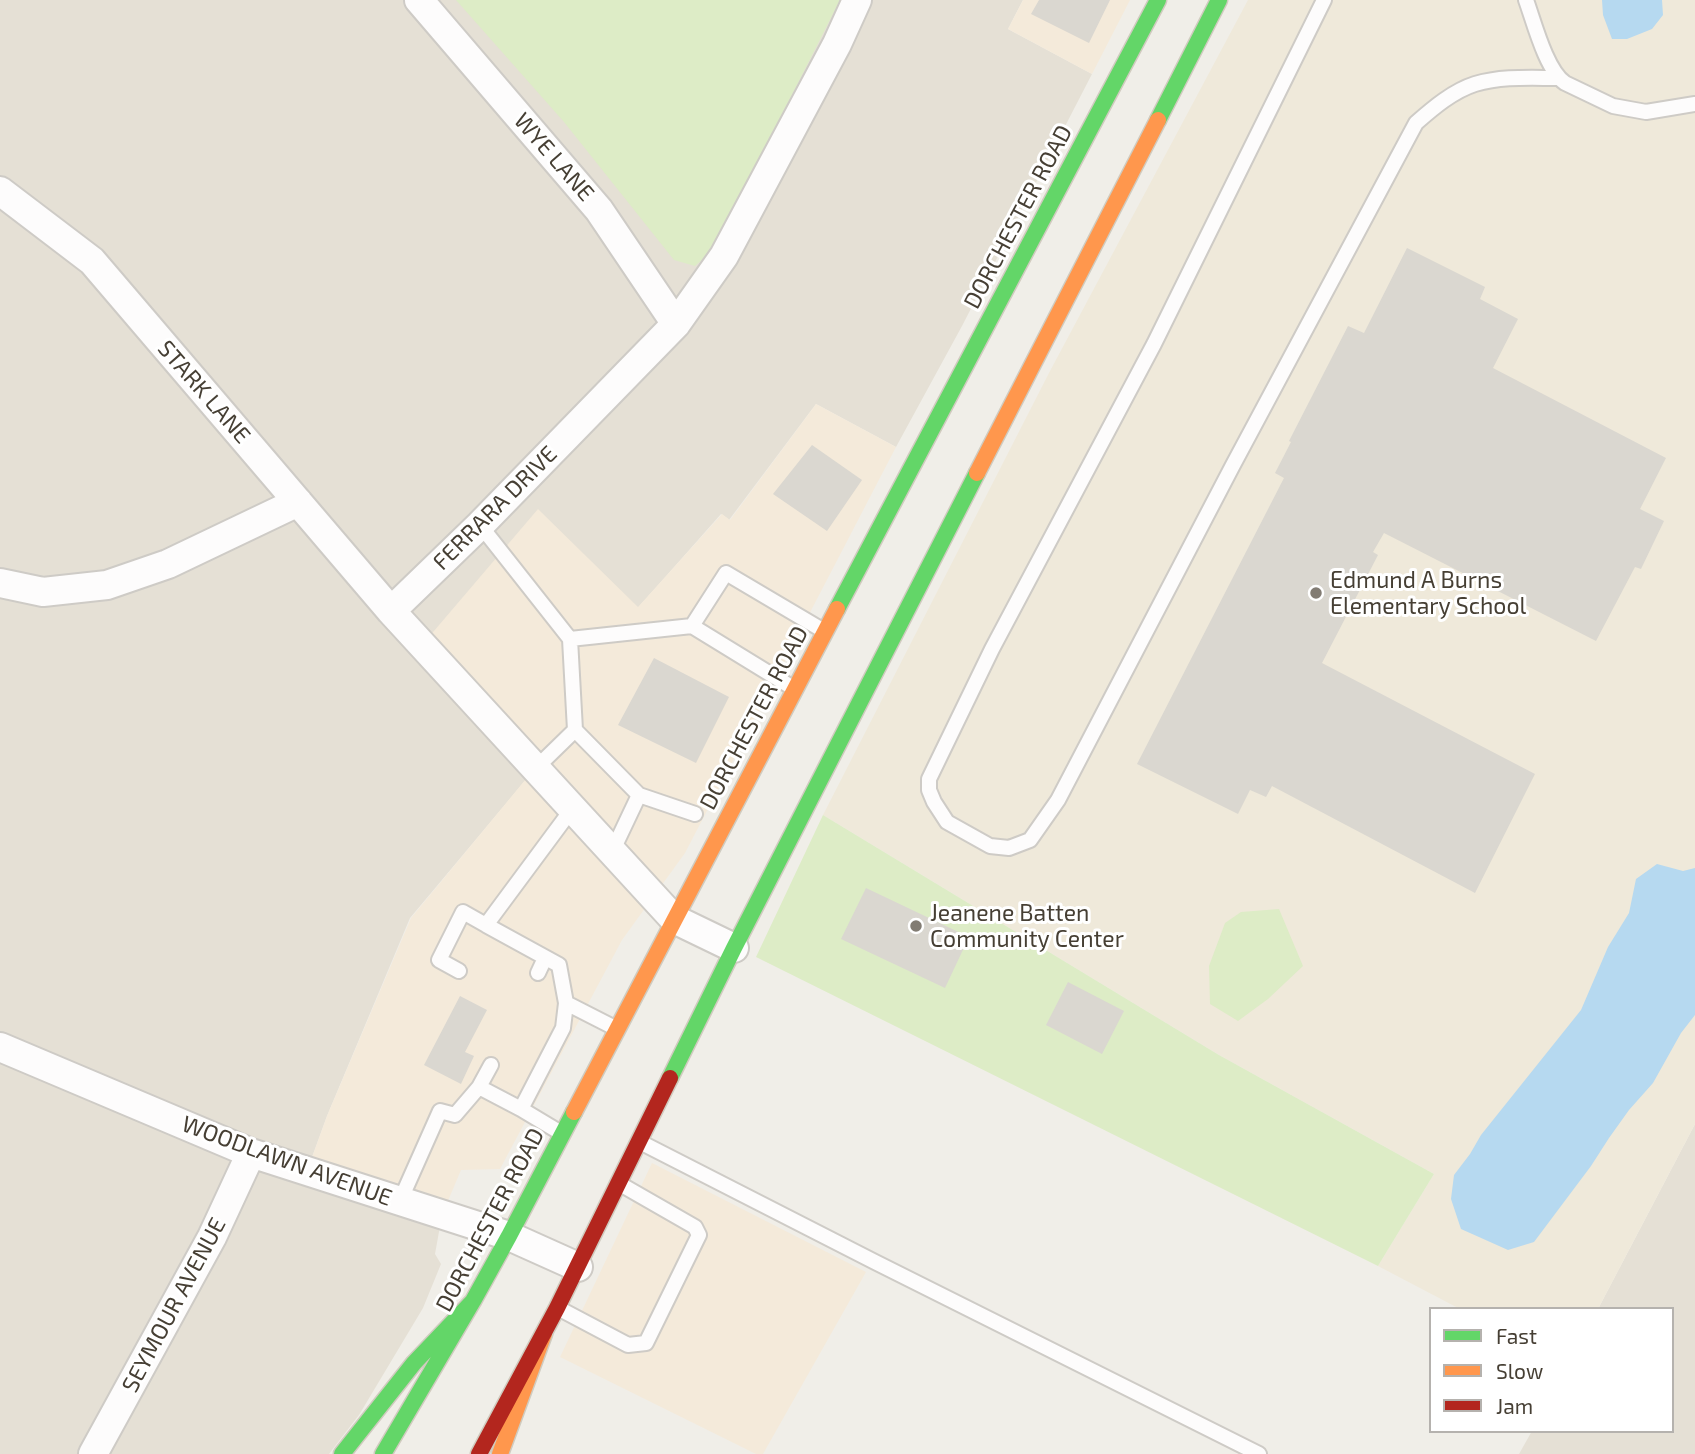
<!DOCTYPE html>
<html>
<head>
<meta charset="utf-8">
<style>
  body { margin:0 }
  #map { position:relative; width:1695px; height:1454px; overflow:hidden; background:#f0eee8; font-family:"Exo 2",sans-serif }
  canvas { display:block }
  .legend { position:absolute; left:1429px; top:1307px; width:245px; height:126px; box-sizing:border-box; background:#fff; border:2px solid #b5b2ae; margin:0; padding:9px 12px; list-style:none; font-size:21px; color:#463f34 }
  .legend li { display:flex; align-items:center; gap:14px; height:35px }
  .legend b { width:35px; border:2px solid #b5b2ae }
</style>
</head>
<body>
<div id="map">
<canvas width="1695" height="1454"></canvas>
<ul class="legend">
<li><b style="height:9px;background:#63d668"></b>Fast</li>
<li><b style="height:9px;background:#ff974d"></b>Slow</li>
<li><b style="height:9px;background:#b3261e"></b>Jam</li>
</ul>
</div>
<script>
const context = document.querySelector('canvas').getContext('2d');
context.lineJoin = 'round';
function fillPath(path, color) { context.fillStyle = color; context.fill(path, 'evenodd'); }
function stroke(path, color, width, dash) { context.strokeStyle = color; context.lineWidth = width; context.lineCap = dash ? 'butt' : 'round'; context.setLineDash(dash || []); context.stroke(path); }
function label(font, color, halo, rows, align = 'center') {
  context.font = font + ' "Exo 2",sans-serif'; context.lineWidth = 6; context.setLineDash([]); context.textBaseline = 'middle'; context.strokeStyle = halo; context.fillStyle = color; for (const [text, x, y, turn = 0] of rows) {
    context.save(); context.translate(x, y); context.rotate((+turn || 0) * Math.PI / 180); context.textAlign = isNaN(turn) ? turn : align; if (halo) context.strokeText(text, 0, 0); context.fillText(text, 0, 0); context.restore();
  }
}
fillPath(new Path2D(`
  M0,0H1023L1008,29L1092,74L962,326L896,447L816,404L729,520L721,514L638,608L536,768L410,918L327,1116L307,1171L442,1215L435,1254L441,1264L423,1308L359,1415L329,1454H0Z
  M1695,1124V1454H1519L1532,1431H1672V1309H1598Z`), '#e5e0d5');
fillPath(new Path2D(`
  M1023,0H1130L1092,74L1008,29Z
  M816,404L896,447L685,853L622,940L500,1169L461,1170L442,1215L307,1171L327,1116L411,918L535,768L422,645L538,509L638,607L722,514L730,520Z
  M652,1163L866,1272L763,1454H756L560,1357Z`), '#f4eada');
fillPath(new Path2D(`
  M1248,0H1695V1124L1598,1309H1460L1378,1266L1434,1174L1219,1055L823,815L1050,371Z`), '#efe9da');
fillPath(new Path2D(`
  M456,0H840L714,249L695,266L674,260L564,122Z
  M823,815L1219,1055L1434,1174L1378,1266L756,957Z
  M1279,909L1303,966L1268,999L1238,1021L1210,1004L1209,966L1225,923L1241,912Z`), '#ddecc6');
fillPath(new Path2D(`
  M1602,0H1662L1663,15L1652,29L1627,39H1612L1603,15Z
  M1657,864L1683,871L1695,868V1015L1681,1033L1653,1083L1629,1110L1609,1138L1591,1166L1534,1242L1508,1250L1461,1229L1451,1199L1454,1175L1470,1154L1481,1135L1581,1010L1608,947L1629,913L1636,879Z`), '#b6d9f0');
fillPath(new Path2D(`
  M1039,0H1110L1089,43L1031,14Z
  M1407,248L1485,287L1480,299L1518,319L1493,368L1666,458L1640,509L1664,521L1641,569L1635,567L1596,641L1384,533L1373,552L1378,555L1322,663L1535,774L1475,893L1272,786L1266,797L1250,790L1238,814L1137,764L1284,478L1275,473L1291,442L1289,441L1348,326L1364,333Z
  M812,445L862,480L827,531L773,494Z
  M654,658L729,697L696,763L618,725Z
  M866,888L969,937L945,988L841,939Z
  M1068,982L1124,1011L1102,1054L1046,1025Z
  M460,996L487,1010L465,1052L474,1056L461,1084L424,1065Z`), '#dad7d0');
const lane = new Path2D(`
  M1324,0L1154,344L992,649L929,779V790L934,802L947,822L990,846L1009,848L1030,840L1058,800L1233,465L1416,123C1433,108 1453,91 1475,84C1502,76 1530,78 1558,78
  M1526,0C1534,22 1546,70 1565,83L1613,106L1646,112L1695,104
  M480,525L570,639L692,626L726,573L824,631
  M692,626L793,688
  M570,639L575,730L639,795L695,814
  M536,768L575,730
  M572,809L486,925L559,965L566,1003L617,1029
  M612,852L639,795
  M459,971L439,960L463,912L486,925
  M538,973L545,958
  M479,1087L491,1065
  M561,1133L521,1109L563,1028L566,1003
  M640,1142L875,1262L1259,1454
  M400,1201L440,1111L455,1115L479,1087L521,1109
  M558,1308L628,1345L646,1343L699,1235L695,1227L620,1184`);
const street = new Path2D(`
  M419,0L599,210L676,324
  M0,191L92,261L391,611L674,919L734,948
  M0,583L43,592L107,585L168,564L298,502
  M391,611L480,525L676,324L724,256L837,44L857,0
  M0,1047L251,1153L509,1236L578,1267
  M93,1454L212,1237L251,1153`);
const fast = new Path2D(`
  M1158,120L1219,0
  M837,609L1158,0
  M670,1078L734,948L977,473
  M342,1454L414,1363L473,1301
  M383,1454L473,1301L509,1236L574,1112`);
const slow = new Path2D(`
  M977,473L1158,120
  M574,1112L837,609
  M500,1454L544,1334`);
const jam = new Path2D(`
  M479,1454L557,1308L670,1078`);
stroke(lane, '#cecbc6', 18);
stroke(street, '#cecbc6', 32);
stroke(fast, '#d0cbbf', 19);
stroke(slow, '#d0cbbf', 19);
stroke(jam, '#d0cbbf', 19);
stroke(lane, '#fdfcfc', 14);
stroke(street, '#fdfcfc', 28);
stroke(fast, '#63d668', 16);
stroke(slow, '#ff974d', 16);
stroke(jam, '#b3261e', 16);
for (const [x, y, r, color] of [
  [1316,593,7,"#827c73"],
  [916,926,7,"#827c73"]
]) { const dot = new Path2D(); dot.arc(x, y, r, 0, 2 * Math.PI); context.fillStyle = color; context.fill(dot); stroke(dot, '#fff', 2.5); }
label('23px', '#463f34', '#fff', [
  ["WYE LANE",554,157,49],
  ["DORCHESTER ROAD",1018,217,-62],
  ["STARK LANE",204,392,49],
  ["FERRARA DRIVE",495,508,-45],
  ["DORCHESTER ROAD",754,718,-62],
  ["WOODLAWN AVENUE",287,1161,20],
  ["DORCHESTER ROAD",490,1220,-62],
  ["SEYMOUR AVENUE",174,1305,-62]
]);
label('23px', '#463f34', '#fff', [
  ["Edmund A Burns",1330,580],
  ["Elementary School",1330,606],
  ["Jeanene Batten",930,913],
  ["Community Center",930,939]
], 'left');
</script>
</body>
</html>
